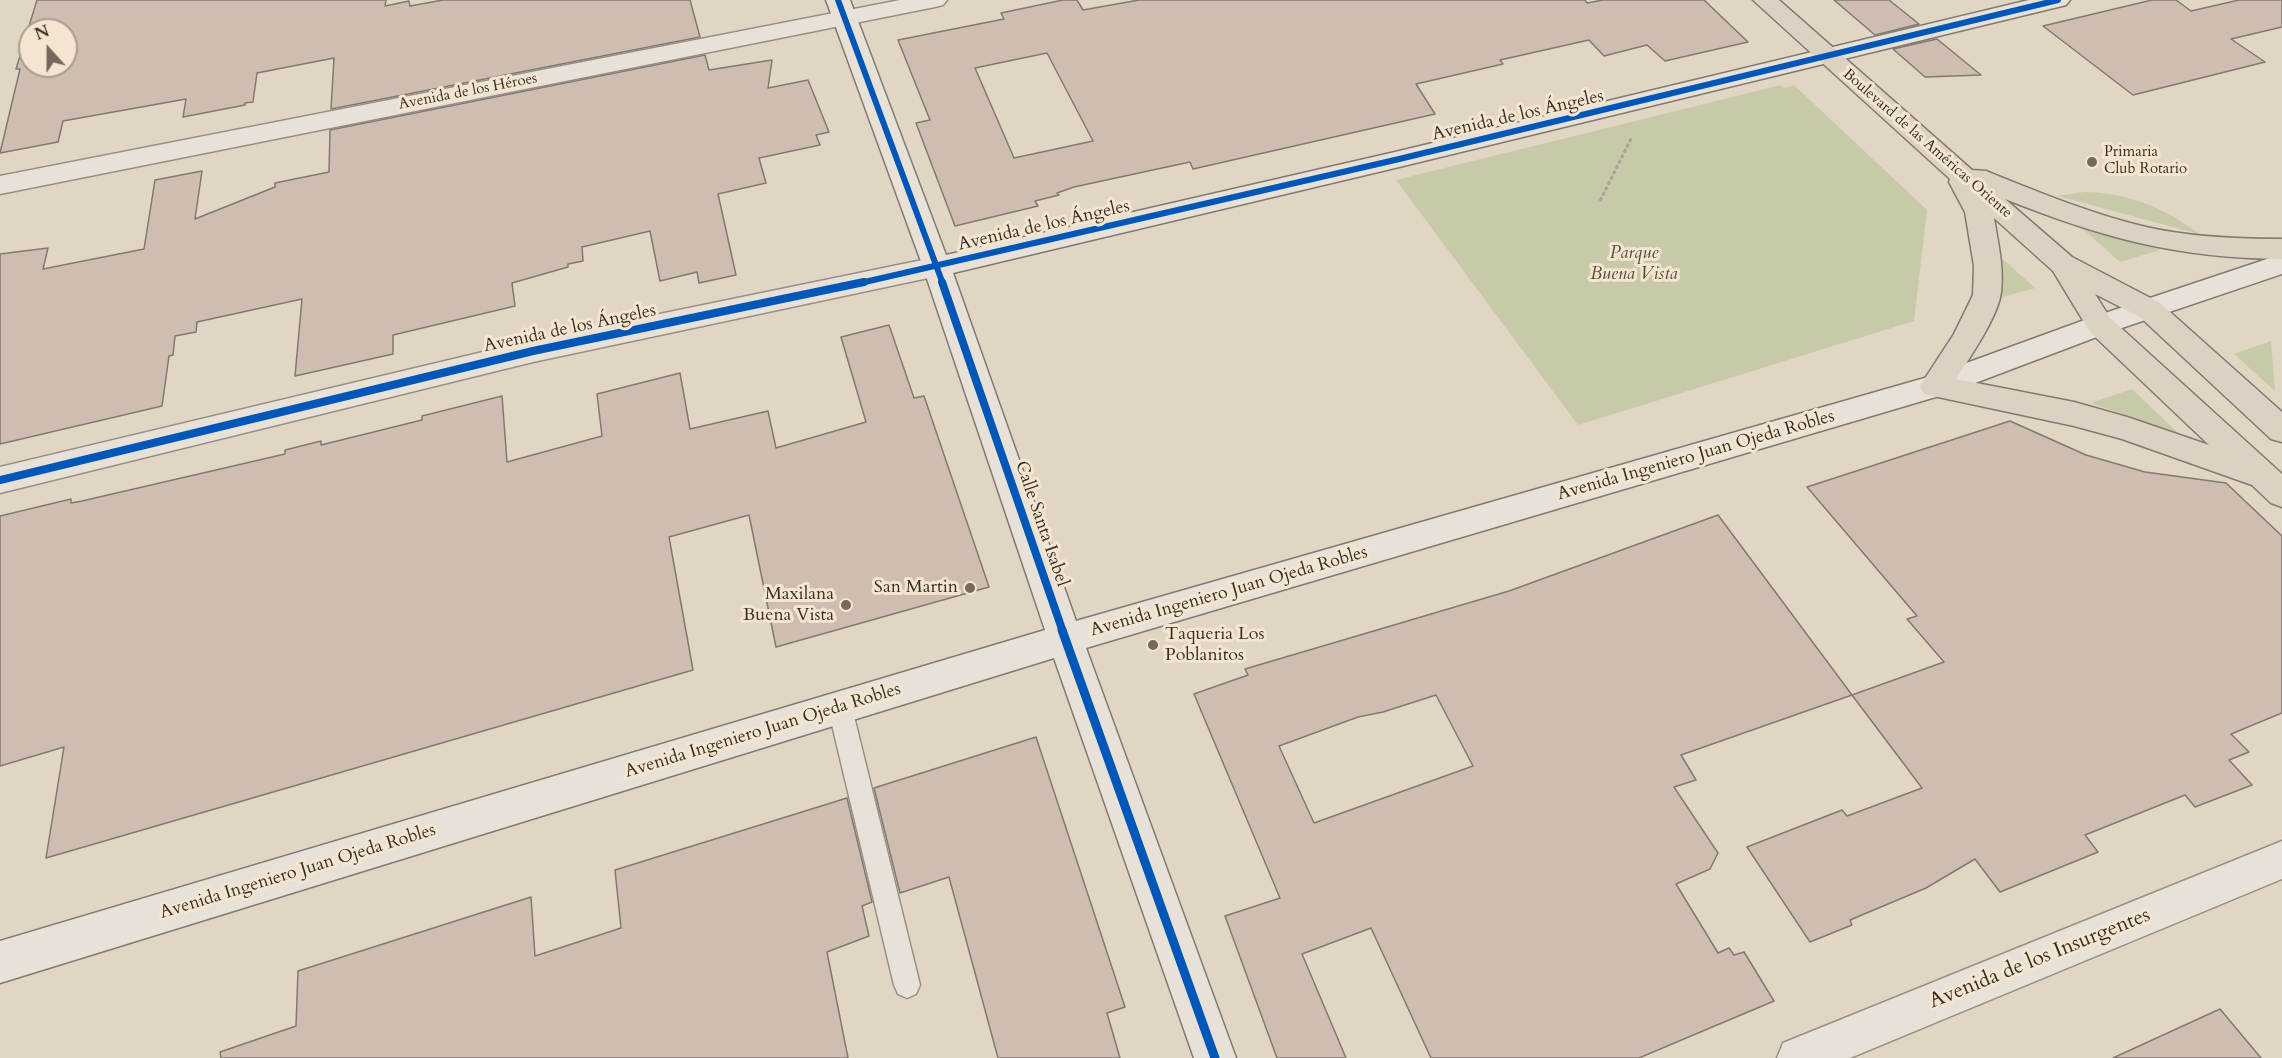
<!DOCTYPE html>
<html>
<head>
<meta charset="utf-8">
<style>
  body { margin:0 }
  #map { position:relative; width:2282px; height:1058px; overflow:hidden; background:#e1d5c4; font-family:Cardo,serif }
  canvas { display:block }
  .north { position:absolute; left:18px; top:18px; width:60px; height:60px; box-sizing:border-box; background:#f4e5d0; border:2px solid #a99c8b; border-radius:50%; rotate:339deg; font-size:16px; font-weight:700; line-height:24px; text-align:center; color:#392f24 }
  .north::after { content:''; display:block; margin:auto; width:21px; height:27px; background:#74695c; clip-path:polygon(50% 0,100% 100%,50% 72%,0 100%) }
</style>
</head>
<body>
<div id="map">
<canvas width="2282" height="1058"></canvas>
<div class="north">N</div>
</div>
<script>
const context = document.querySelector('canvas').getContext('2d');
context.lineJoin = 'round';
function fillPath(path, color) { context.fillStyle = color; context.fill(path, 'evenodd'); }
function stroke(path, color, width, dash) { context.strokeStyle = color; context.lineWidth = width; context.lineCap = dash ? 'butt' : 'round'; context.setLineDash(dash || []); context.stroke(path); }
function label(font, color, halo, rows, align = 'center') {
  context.font = font + ' Cardo,serif'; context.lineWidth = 6; context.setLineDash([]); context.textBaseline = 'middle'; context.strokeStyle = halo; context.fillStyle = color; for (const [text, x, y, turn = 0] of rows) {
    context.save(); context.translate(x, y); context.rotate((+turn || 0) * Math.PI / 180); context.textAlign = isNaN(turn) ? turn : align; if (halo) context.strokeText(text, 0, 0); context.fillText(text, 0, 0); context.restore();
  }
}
fillPath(new Path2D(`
  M1781,85L1784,88L1794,85L1927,210L1914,321L1578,425L1396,180Z
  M2084,192C2126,192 2166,208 2199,234L2058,196Z
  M2076,223L2160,250L2120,262Z
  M1996,253L2035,288L1999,298Z
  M2271,341L2275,391L2234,354Z
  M2132,389L2178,433L2091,403Z`), '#c8c9a8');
const building = new Path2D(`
  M37,0H386L385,6L409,1L410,6L443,0H690L700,37L331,109L334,58L257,73L253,102L245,103V105L183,117L186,99L63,121L58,142L0,153L20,69H16ZM30,30H66V66H30Z
  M1063,0H1077L1083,10L1139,0H1585L1587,3L1603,0H1704L1748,42L1665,61L1647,45L1604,56L1589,40L1500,60L1503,64L1416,84L1435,114L1193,169L1190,162L1074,187L1057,193L1059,195L1035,201L1038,206L955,226L916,123L930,120L898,40L1004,19L1001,13ZM1047,53L1093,141L1014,158L975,68Z
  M1834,0H1889L1919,24L1875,35Z
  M2152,0H2176L2191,11L2239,0H2282V27L2231,39L2265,62L2133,95L2043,26Z
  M1937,39L1981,75L1925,77L1893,49Z
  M705,55L709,70L772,60L768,88L808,80L829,132L816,135L820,145L759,158L766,183L718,194L736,275L699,283L697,272L660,281L650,231L582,247L583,261L568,264V267L512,283L515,306L393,335V354L295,376L302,299L197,322L196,332L175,336L173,355L169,356L162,406L0,444V254L48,248L43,269L144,249L155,180L202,171L195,219L275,187V183L329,172L330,130Z
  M889,325L914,398L924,396L989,587L776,647L749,515L669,537L693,670L46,858L64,747L0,766V516L71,499V503L82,501L285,454V450L321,441V445L422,420V416L502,396L507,462L602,436L597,394L680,373L690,429L768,411L776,448L866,422L841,337Z
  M2010,421L2086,455L2145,472L2226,483L2282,536V713L2231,734L2249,752L2229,760L2252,785L2195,807L2185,795L2085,835L2098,852L2000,892L1975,859L1926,888L1850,920L1852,925L1810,942L1747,847L1842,810L1847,816L1922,788L1852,695L1681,755L1696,780L1674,787L1718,853L1710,869L1676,884L1718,953L1729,948L1734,955L1744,952L1774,1001L1639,1058H1431L1371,928L1302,954L1346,1058H1277L1225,916L1280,898L1194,694L1248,675L1245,669L1509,591L1718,515L1852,695L1944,662L1907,619L1917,616L1807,487ZM1436,695L1473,766L1314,823L1279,746L1358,717L1383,712Z
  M1036,737L1125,1007L1107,1013L1120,1058H998L949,877L900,893L874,788Z
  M847,798L872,902L862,906L869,936L827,952L848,1058H221L220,1052L296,1026L298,971L531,897L535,956L621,928L615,870Z
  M2220,1009L2261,1058H2113Z`);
fillPath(building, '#d0bdb1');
stroke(building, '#817a70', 1.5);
const lane = new Path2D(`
  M840,698L848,701L852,708L920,985L916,994L907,998L898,994L894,985L828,708L832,701Z`);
const street = new Path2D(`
  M900,0H947L943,5L935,7L0,194V176Z
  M937,257L947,260L951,267L947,274L533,362L0,493V467L533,340Z
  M2282,841V879L1850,1058H1777L1783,1043Z`);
const secondary = new Path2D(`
  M826,0H850L946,255L1395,152L2029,0H2070L2066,5L2058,7L1395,168L953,273L1076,621L1928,377L2090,318L2282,254V274L2110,332L1946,394L1086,648L1236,1058H1194L1054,658L0,983V941L1045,630L923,267Z`);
const primary = new Path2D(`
  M1753,0H1779L1972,170L1986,171C2038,192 2091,214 2146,227C2190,237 2236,239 2282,239V259C2176,258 2103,238 2005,199L2072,257L2160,303L2282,412V442L2271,439L2140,317L2095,294L2110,318L2282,474V507L2271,503L2252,485L2122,439L2074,426L1924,394L1920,386L1954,334L1973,295L1974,266L1965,212L1949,182L1950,179ZM1994,218L2053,271L2090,332L2209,445L2127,417L2074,402L1956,379C1969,359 1999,315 2001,292C2004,267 1998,243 1994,218Z`);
stroke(lane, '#989085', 3);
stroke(street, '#989085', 3);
stroke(secondary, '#817a70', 3);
stroke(primary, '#817a70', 3);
stroke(new Path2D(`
  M1600,201L1632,137`), '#a9a49c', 3, [4, 2]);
fillPath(lane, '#e7e1d8');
fillPath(street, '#e7e1d8');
fillPath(secondary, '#e7e1d8');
fillPath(primary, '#dbd2c3');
stroke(new Path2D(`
  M838,0L943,284
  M856,284L1395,160L2058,0`), '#0057b8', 6);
stroke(new Path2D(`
  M942,282L1063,632
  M0,480L533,351L864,282`), '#0057b8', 8);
stroke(new Path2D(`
  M1062,630L1215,1058`), '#0057b8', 9);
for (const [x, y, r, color] of [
  [2092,162,6,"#74695c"],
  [970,588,6,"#74695c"],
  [846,605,6,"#74695c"],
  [1153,645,6,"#74695c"]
]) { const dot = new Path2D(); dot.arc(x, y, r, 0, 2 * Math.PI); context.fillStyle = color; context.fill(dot); stroke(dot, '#f4e5d0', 2); }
label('15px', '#392f24', '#f4e5d0', [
  ["Avenida de los Héroes",468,92,-11],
  ["Boulevard de las Américas Oriente",1927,144,41]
]);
label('15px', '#392f24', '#f4e5d0', [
  ["Primaria",2104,153],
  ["Club Rotario",2104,170]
], 'left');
label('18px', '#392f24', '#f4e5d0', [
  ["Avenida de los Ángeles",1518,116,-13],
  ["Avenida de los Ángeles",1044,226,-13],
  ["Avenida de los Ángeles",570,329,-12],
  ["Avenida Ingeniero Juan Ojeda Robles",1696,456,-16],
  ["Calle Santa Isabel",1041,524,71],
  ["Avenida Ingeniero Juan Ojeda Robles",1229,592,-16],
  ["Avenida Ingeniero Juan Ojeda Robles",763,731,-17],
  ["Avenida Ingeniero Juan Ojeda Robles",298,872,-17]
]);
label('italic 18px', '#514c3a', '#f4e5d0', [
  ["Parque",1634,254],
  ["Buena Vista",1634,275]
]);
label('18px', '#392f24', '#f4e5d0', [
  ["San Martin",958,588],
  ["Maxilana",834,595],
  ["Buena Vista",834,616],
  ["Taqueria Los",1165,635,"left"],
  ["Poblanitos",1165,656,"left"]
], 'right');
label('21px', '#392f24', '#f4e5d0', [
  ["Avenida de los Insurgentes",2040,959,-22]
]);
</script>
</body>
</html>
